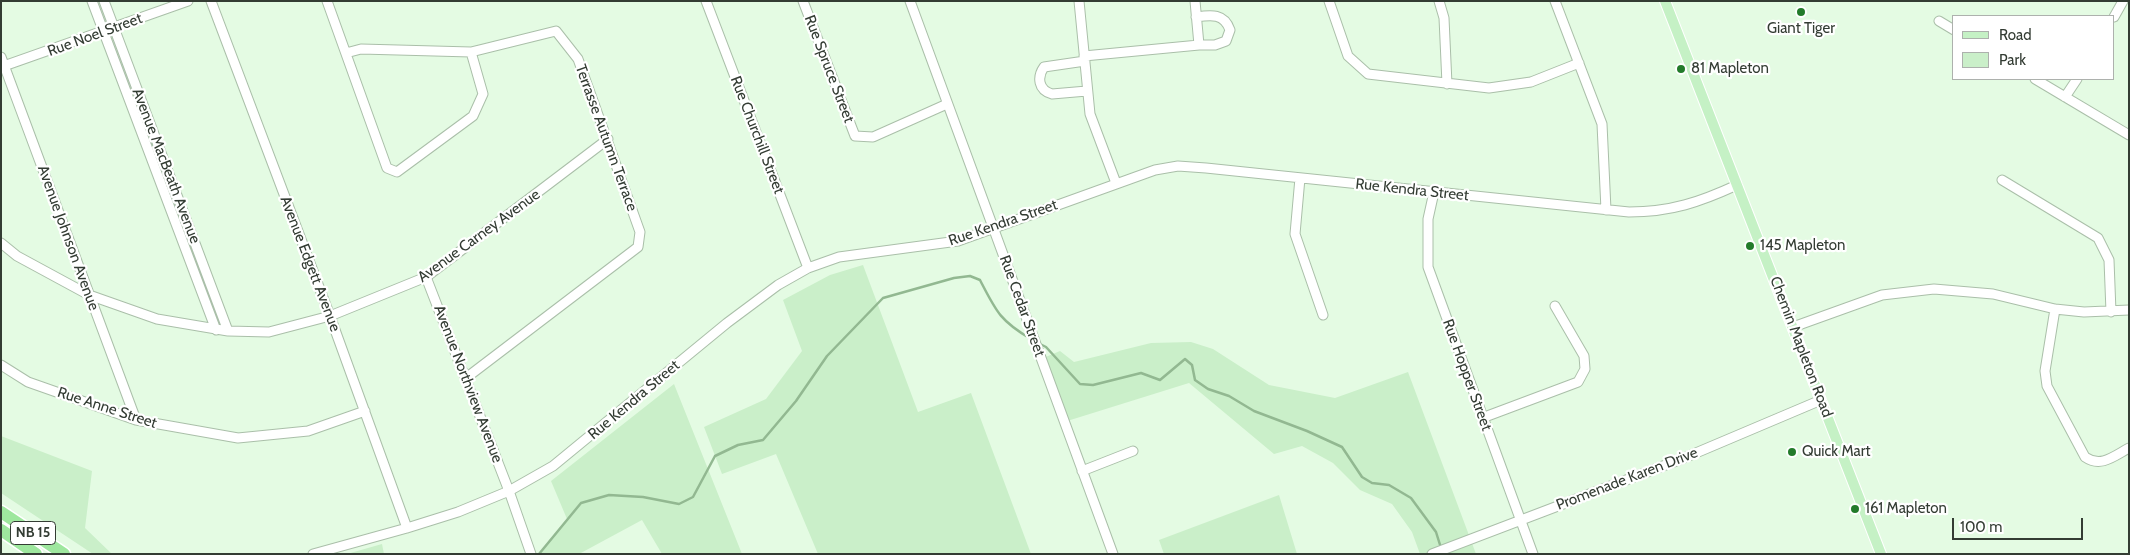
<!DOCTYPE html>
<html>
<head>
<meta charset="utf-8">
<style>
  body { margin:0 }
  #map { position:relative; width:2130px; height:555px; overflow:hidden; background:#e4fbe3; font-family:Cabin,sans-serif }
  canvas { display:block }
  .frame { position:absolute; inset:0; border:2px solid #333c33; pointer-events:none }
  .legend { position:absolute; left:1952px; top:15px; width:162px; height:65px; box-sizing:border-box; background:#fff; border:1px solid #adb1ad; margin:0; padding:6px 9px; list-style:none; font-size:15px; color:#333c33 }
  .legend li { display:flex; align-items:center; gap:10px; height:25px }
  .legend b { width:25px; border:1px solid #adb1ad }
  .scale { position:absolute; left:1952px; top:518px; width:131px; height:22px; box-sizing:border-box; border:2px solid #333c33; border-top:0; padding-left:6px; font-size:15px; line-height:18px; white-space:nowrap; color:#333c33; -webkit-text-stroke:4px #fff; paint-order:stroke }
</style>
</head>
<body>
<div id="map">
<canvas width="2130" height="555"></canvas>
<div class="frame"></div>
<ul class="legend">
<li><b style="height:6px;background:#c5f1c5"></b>Road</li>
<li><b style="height:14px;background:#caefc9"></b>Park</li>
</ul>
<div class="scale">100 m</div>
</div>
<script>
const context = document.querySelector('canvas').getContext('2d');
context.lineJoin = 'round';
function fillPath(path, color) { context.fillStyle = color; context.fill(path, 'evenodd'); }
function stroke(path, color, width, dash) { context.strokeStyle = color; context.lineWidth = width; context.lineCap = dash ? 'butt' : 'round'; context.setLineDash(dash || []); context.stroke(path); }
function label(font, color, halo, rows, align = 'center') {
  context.font = font + ' Cabin,sans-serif'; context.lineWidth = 4.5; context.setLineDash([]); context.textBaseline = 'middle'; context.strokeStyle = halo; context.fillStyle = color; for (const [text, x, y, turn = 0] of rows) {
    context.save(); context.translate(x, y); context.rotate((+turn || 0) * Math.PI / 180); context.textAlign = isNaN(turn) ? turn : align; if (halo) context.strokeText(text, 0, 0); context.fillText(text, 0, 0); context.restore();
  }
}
fillPath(new Path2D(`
  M863,265L918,412L971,393L1031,554H818L776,454L722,474L704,427L766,399L802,351L783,300L830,275Z
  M1191,342L1213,349L1269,385L1335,398L1408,372L1476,554H1420L1412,532L1392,504L1360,490L1333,463L1302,446L1274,454L1189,383L1064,422L1041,359L1060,351L1074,362L1151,343Z
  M674,384L742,554H662L642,520L579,554H539L567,519L551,481Z
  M1,436L92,471L85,528L112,554H93L1,493Z
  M1279,495L1297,554H1164L1159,540Z
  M382,544L384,554H347Z`), '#caefc9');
stroke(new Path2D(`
  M1038,343L1046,347L1080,384L1093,385L1141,373L1160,380L1185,359L1192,365L1195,380L1208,389L1229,396L1254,411L1307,431L1342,447L1362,477L1372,483L1389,485L1411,498L1436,532L1441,548
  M539,554L581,503L609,495L643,497L679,504L693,497L715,456L738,445L763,440L796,401L827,356L883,298L954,278L970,276L980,280C996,311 1000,321 1031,339`), '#92b891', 2.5);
const minor = new Path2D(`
  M92,1L216,330
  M104,1L228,331
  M211,1L330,316L407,528
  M327,1L387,168L397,172L473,116L483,94L471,52
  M706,1L808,268
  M803,1L855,136L873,137L947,104
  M910,1L1113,554
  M1079,1L1090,114L1116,183
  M1329,1L1348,56L1368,74L1489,88L1531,82L1579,63
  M1439,1L1444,18L1447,84
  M1555,1L1602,124L1606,210
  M1196,17C1211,15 1224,13 1230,30L1226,41L1215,45H1199
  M2114,17L2123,1
  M1939,21L1954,30
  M346,53L361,49L471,52L556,31L578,59L640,232L638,247L466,378
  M1084,56L1199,45L1195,1
  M1,57L136,420
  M1085,61L1044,67C1037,77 1038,90 1052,94L1087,91
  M1,67L188,1
  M2035,79L2129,135
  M2065,97L2077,79
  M1300,178L1295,234L1323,315
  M2002,180L2098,238L2109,260L2111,312
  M1434,192L1428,219V267L1533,554
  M1,243L17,256L89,295L157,319L228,331L269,332L330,316L426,277L608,139
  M426,277L509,491L531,554
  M2055,309L2045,371L2047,386L2085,457C2101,468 2114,456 2129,448
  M1793,327L1882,295L1934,289L1993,294L2055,309L2084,312L2129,310
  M1,365L28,382L136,420L238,438L308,431L365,411
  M1482,418L1578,382L1585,369L1584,356L1555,306
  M1082,471L1133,451
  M313,554L407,528L458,512L509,491L553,466L727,323L778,285L808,268L839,257L958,241L1155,170L1178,166L1206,168L1629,212C1671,212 1700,202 1737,185
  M1432,554L1684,458L1821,400`);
const major = new Path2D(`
  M1665,1L1881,554`);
const highway = new Path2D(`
  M1,512L64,554
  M1,530L36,554`);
stroke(minor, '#aabfa9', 11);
stroke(major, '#fff', 12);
stroke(highway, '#fff', 15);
stroke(minor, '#fff', 9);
stroke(major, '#c5f1c5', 10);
stroke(highway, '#9ee79e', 12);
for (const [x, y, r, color] of [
  [1801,12,5,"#227b2a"],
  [1681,69,5,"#227b2a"],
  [1750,246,5,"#227b2a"],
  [1792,452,5,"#227b2a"],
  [1855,509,5,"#227b2a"]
]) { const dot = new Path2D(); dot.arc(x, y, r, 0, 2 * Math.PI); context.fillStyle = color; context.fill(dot); stroke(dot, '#fff', 2); }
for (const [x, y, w] of [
  [33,533,45]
]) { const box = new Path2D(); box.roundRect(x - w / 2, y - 11.5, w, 23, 4); context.fillStyle = '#fff'; context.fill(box); stroke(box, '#333c33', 1); }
label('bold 14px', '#333c33', null, [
  ["NB 15",33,533]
]);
label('15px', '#333c33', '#fff', [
  ["Giant Tiger",1801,29,"center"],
  ["81 Mapleton",1691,69],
  ["145 Mapleton",1760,246],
  ["Quick Mart",1802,452],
  ["161 Mapleton",1865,509]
], 'left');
label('15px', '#333c33', '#fff', [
  ["Rue Noel Street",95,35,-20],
  ["Rue Spruce Street",829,69,69],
  ["Rue Churchill Street",757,135,69],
  ["Terrasse Autumn Terrace",606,138,70],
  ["Avenue MacBeath Avenue",166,166,69],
  ["Rue Kendra Street",1412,190,6],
  ["Rue Kendra Street",1003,223,-19],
  ["Avenue Carney Avenue",479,236,-36],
  ["Avenue Johnson Avenue",68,238,70],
  ["Avenue Edgett Avenue",310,264,69],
  ["Rue Cedar Street",1022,306,70],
  ["Chemin Mapleton Road",1801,347,69],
  ["Rue Hopper Street",1467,375,70],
  ["Avenue Northview Avenue",468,384,69],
  ["Rue Kendra Street",634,400,-40],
  ["Rue Anne Street",107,408,18],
  ["Promenade Karen Drive",1627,479,-21]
]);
</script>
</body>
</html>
